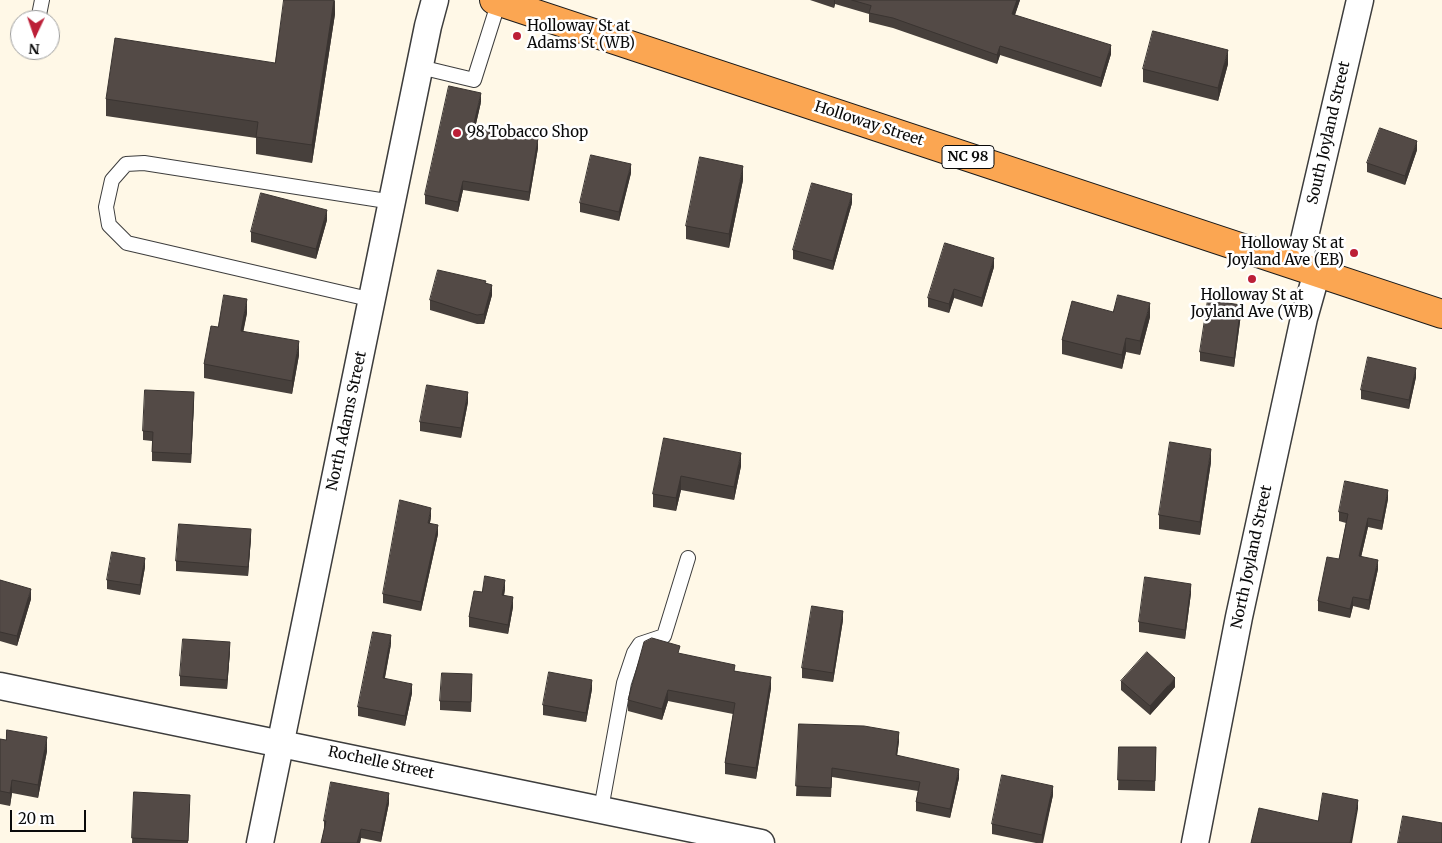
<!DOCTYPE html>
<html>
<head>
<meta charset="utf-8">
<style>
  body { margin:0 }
  #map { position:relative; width:1442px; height:843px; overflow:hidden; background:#fff8e7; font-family:Merriweather,serif }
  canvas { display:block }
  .north { position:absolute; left:10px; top:10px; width:50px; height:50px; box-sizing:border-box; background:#fff; border:1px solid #9d9d9d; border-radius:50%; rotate:183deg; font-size:14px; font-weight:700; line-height:20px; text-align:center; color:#0a0a0a }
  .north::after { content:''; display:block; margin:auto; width:18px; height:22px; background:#bc1f37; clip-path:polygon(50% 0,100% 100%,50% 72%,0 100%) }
  .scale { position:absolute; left:10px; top:810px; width:76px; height:22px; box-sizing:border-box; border:2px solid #0a0a0a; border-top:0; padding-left:6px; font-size:15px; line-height:18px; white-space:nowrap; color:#0a0a0a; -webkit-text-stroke:4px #fff; paint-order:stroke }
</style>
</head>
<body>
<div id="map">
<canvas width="1442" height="843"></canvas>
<div class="north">N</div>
<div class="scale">20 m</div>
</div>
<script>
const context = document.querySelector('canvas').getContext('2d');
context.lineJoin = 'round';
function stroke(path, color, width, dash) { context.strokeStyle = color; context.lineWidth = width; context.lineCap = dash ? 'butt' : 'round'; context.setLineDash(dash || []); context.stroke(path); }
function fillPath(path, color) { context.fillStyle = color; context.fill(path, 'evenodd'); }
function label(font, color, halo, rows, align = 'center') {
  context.font = font + ' Merriweather,serif'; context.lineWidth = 5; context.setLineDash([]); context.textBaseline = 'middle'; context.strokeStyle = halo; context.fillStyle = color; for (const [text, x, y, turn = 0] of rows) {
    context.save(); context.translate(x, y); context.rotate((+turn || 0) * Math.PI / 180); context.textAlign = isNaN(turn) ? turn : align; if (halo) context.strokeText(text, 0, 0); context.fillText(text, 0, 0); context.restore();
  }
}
const service = new Path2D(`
  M38,20L42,0
  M420,67L474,80L499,1
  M373,300L127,243L109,225L106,207L112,180L126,164L144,163L393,202
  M601,809L624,683L634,653L640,644L664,636L688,558`);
const minor = new Path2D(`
  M1298,266L1360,0
  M0,686L761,843
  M260,843L428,26L435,0
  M1195,843L1239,617L1304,318L1317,272`);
const trunk = new Path2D(`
  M494,0L1442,314`);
stroke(service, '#3d3d3d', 16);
stroke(minor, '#3d3d3d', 29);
stroke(trunk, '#1b1b1b', 30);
stroke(service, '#fff', 14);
stroke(minor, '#fff', 26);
stroke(trunk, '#fba652', 28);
fillPath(new Path2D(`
  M335,0V14L312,163L256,154V138L106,116V99L275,63Z
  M810,0H1020L1015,15L1111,54L1101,87L1000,55L997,64L893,28L869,22V14L835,4L834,8Z
  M1228,64L1218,101L1143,82V69Z
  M481,102L475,128L538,148L529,201L463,190L458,212L425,204V195Z
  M1417,150L1405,185L1367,172V163Z
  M631,173L619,221L580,212V203Z
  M743,180L729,248L686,239V226Z
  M852,203L833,270L793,259V250Z
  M327,220L316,259L251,242V232Z
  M994,267L982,307L954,298L949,313L928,307V298Z
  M486,283L492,295L484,324H477L430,310V300Z
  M1113,312L1150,317L1140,355L1126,352L1122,369L1062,354V340Z
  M247,313L243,331L299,355L292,394L204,378V364L218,327Z
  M1241,314L1234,367L1200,361V352Z
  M1416,377L1409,409L1361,399V390Z
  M194,402L191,463L152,461V441L143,440V431Z
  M468,402L461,438L420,431V422Z
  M664,438L741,466L734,500L681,490L676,511L653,507V494Z
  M1211,462L1200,535L1159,529V515Z
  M1388,499L1382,530L1368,527L1361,557L1378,569L1369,610L1353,606L1350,618L1318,611V601L1339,559L1346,523L1339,521V512Z
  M431,517L430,523L438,534L421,611L383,603V594Z
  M251,538L248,576L176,571V561Z
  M145,567L140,595L107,589V580Z
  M0,580L31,599L17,646L0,641Z
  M505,589L504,596L513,607L508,634L469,627V617L482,592Z
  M1191,593L1185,639L1139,632V622Z
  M843,620L833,682L802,678V668Z
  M391,644L385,678L412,693L405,726L358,716V707Z
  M230,651L227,689L180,686V676Z
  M680,654L735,671L771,688L756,779L725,774V763L733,714L668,701L662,720L628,711V700Z
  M1121,681L1175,687L1150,715L1121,690Z
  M472,683L471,712L440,710V701Z
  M592,689L586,722L543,715V705Z
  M799,724L899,741L897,755L959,778L950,818L916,811V802L918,791L832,777L831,797L796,796Z
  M0,739L47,751L38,798L12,793L10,806L0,804Z
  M1119,747H1156L1155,791L1118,790Z
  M134,792L190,804L188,843H132Z
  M1053,795L1043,843H1036L992,834V824Z
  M389,803L381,842L361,838L360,843H321L324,830V821Z`), '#47403c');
fillPath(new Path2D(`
  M334,0L335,14L312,163V145Z
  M834,0H835V4L834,8Z
  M1017,0H1020L1012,23V14Z
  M1111,45V54L1101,87V78Z
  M1000,46V55L997,64V55Z
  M1228,50V64L1218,101V88Z
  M481,93V102L473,137V128Z
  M538,138V148L529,201V192Z
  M1417,141V150L1405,185V176Z
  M631,164V173L619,221V212Z
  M743,166V180L729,248V234Z
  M463,181V190L458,212V202Z
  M852,194V203L833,270V261Z
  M327,210V220L316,259V249Z
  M994,258V267L982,307V298Z
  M492,285V295L484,324V314Z
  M954,289V298L949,313V304Z
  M247,299V313L241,344V331Z
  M1150,303V317L1140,355V341Z
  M1241,305V314L1234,367V358Z
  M1126,338V352L1122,369V355Z
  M299,341V355L292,394V381Z
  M1416,368V377L1409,409V400Z
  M194,392V402L191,463V454Z
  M468,392V402L461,438V428Z
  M1211,449V462L1200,535V522Z
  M741,453V466L734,500V487Z
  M681,476V490L676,511V498Z
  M1388,490V499L1382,530V521Z
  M431,508V517L428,532V523Z
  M1368,518V527L1359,566V556Z
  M438,525V534L421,611V602Z
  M251,529V538L248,576V567Z
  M145,558V567L140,595V585Z
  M1378,560V569L1369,610V600Z
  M505,580V589L502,605V595Z
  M1191,584V593L1185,639V630Z
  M31,589V599L17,646V636Z
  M513,597V607L508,634V625Z
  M1353,597V606L1350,618V609Z
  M843,611V620L833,682V673Z
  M391,635V644L383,687V678Z
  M230,642V651L227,689V680Z
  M771,677V688L756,779V768Z
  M1175,678V687L1150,715V706Z
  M592,680V689L586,722V713Z
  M412,684V693L405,726V716Z
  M668,690V701L662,720V709Z
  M899,732V741L896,764V755Z
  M47,737V751L38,798V785Z
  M959,769V778L950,818V809Z
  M12,780V793L10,806V793Z
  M1053,786V795L1042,843V835Z
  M389,793V803L381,842V833Z
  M1358,800V809L1352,843H1350Z
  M361,829V838L360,843H357Z`), '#3a3431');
const building = new Path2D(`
  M284,0H334L312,145L256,137L258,122L106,99L115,38L275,63Z
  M852,0H1017L1012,14L1111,45L1101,78L1000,46L997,55L893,18L869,13L871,6Z
  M1153,31L1228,50L1218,88L1143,69Z
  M449,86L481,93L473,128L538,138L529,192L463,181L458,202L425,195Z
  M1380,128L1417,141L1405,176L1367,163Z
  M591,155L631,164L619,212L580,203Z
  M700,157L743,166L729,234L686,226Z
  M812,183L852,194L833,261L793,250Z
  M261,193L327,210L316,249L251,232Z
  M945,243L994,258L982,298L954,289L949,304L928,298Z
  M438,270L486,281L485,283L492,285L484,314L477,315L430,300Z
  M224,295L247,299L241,331L299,341L292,381L204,364L211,326L218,327Z
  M1118,295L1150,303L1140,341L1126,338L1122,355L1062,340L1072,301L1113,312Z
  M1208,300L1241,305L1234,358L1200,352Z
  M1368,357L1416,368L1409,400L1361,390Z
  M427,385L468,392L461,428L420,422Z
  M145,390L194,392L191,454L152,452L153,432L143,431Z
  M664,438L741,453L734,487L681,476L676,498L653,494Z
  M1170,442L1211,449L1200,522L1159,515Z
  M1345,481L1388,490L1382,521L1368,518L1359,556L1378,560L1369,600L1353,597L1350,609L1318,601L1327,557L1339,559L1348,514L1339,512Z
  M400,500L431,508L428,523L438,525L421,602L383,594Z
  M179,524L251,529L248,567L176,561Z
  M112,552L145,558L140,585L107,580Z
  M485,576L505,580L502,595L513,597L508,625L469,617L474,591L482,592Z
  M1145,577L1191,584L1185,630L1139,622Z
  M0,580L31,589L17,636L0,632Z
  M812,606L843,611L833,673L802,668Z
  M373,632L391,635L383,678L412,684L405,716L358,707Z
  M652,638L680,646L678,653L735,665L734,671L771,677L756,768L725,763L735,703L668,690L662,709L628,700L644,642Z
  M183,639L230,642L227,680L180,676Z
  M1147,652L1175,678L1150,706L1121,681Z
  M549,672L592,680L586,713L543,705Z
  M442,673L472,674L471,702L440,701Z
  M799,724L864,726L899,732L896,755L959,769L950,809L916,802L920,782L832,768L831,788L796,786Z
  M7,730L47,737L38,785L12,780L10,793L0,791V739L6,740Z
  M1119,747H1156L1155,781L1118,780Z
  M1002,775L1053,786L1042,835L992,824Z
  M331,782L389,793L381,833L361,829L357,843H321L326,821H324Z
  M134,792L190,795L188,841L132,838Z
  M1323,793L1358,800L1350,843H1251L1259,808L1318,821Z
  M1403,816L1442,823V843H1398Z`);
fillPath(building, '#534a46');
stroke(building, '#3a3431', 1);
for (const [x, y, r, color] of [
  [517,36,5,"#bc1f37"],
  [457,133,5,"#bc1f37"],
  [1354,253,5,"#bc1f37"],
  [1252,279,5,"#bc1f37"]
]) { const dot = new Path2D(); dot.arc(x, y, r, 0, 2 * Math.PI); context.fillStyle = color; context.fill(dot); stroke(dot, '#fff', 2); }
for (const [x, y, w] of [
  [968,157,52]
]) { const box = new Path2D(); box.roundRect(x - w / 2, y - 11.5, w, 23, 4); context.fillStyle = '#fff'; context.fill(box); stroke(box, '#0a0a0a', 1); }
label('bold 14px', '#0a0a0a', null, [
  ["NC 98",968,157]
]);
label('15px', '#0a0a0a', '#fff', [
  ["Holloway St at",527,27],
  ["Adams St (WB)",527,44],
  ["98 Tobacco Shop",467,133],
  ["Holloway St at",1344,244,"right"],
  ["Joyland Ave (EB)",1344,261,"right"],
  ["Holloway St at",1252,296,"center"],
  ["Joyland Ave (WB)",1252,313,"center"]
], 'left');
label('15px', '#0a0a0a', '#fff', [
  ["Holloway Street",869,124,18],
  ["South Joyland Street",1329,133,-77],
  ["North Adams Street",347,421,-78],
  ["North Joyland Street",1252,557,-78],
  ["Rochelle Street",381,763,12]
]);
</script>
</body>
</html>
